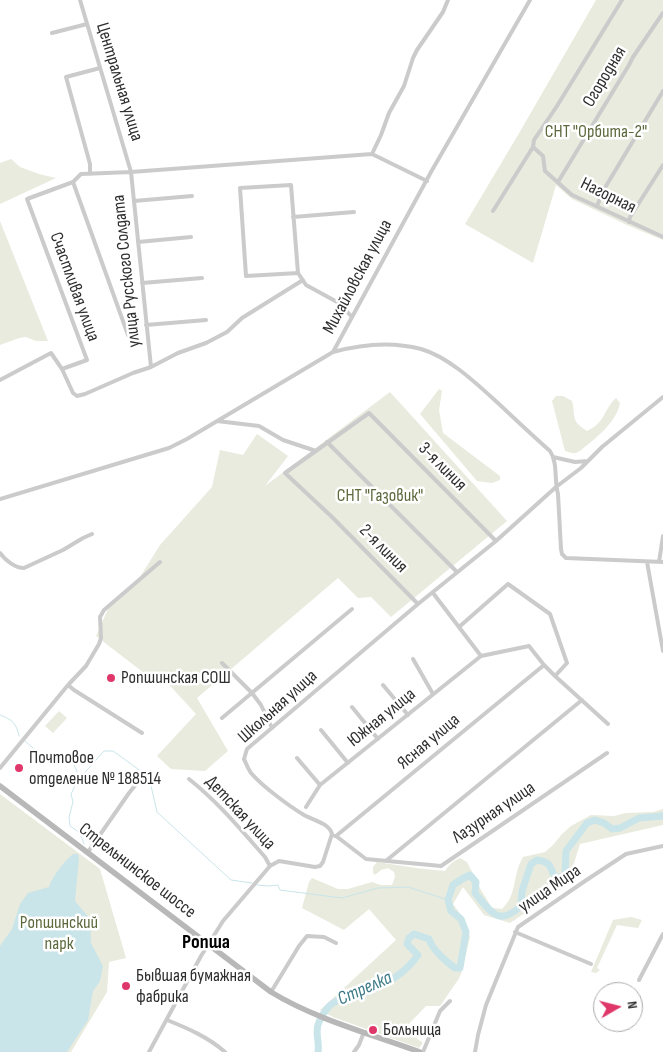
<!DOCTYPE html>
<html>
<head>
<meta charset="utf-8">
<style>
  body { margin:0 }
  #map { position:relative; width:663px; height:1052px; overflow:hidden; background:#fff; font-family:"Sofia Sans Condensed",sans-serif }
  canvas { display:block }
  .north { position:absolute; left:593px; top:982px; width:50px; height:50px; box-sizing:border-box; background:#fff; border:1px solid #ababab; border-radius:50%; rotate:82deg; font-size:14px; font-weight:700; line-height:20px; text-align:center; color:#2e2e2e }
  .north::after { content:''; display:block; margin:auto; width:18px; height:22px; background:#df376a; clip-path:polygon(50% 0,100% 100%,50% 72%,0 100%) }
</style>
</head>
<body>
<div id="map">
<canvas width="663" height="1052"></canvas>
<div class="north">N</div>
</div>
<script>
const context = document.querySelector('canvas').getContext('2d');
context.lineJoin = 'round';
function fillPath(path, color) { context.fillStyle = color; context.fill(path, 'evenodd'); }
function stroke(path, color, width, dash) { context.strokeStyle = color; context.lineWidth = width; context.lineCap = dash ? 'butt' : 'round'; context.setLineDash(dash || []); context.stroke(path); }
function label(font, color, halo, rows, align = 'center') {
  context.font = font + ' "Sofia Sans Condensed",sans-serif'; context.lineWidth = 5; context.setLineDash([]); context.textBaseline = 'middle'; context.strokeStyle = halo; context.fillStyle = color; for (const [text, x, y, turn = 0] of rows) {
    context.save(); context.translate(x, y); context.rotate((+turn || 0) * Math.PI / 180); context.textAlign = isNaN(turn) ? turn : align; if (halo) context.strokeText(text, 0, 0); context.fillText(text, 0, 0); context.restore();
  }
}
fillPath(new Path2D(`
  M596,0H663V240L627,225L572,199L556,185L533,263L465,224L518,135Z
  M11,159L20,167L39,174L56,178L0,204V163Z
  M0,221L48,341H36L26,337L19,338L0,345Z
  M439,389L442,391L439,410L443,433L500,476V480L492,483L477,481L420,414Z
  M390,392L507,521L391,617L371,597L358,598L338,578L197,698L228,751L205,771L171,769L157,756L196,714L162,677L158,676L157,679L154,681L149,679L144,673L96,636L109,607L140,577L160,545L212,487L220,450L243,455L257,434L288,456L265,486Z
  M556,396H563L572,401C576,417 570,420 587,431C606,422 603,410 616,398L620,403C617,420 600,435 586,446C582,449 578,454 572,453C572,453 565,451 565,451L552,401Z
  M59,711L67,718L53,733L45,726Z
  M0,794L100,869L126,958L109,962L107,992L71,1052H0Z
  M663,809V825L580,844L567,885L510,923L484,915L463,887L453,904L464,919L470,937L461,974L458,980L440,1006H426L404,1029L423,1043L419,1048L333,1017L320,1010L396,940L369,909L344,930L302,908L309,882L312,878L338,889H348L372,882L381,885H392L395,877L394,872L388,868L381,870L375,875L373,873V867L377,862L416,868L445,871C449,865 453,861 460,858L467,862L481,890L492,908L502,909C514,897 513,887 517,872C518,866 521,861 523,857L545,852L553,845L562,834L571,826L591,815L614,816L626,813L653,812Z
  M631,917L642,920L638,928L617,925L597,968L600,970L596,973L591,972L613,920Z`), '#e8ebdd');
fillPath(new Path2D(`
  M73,854H78L79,859L75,901L90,919L91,943L103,966L100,981L93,991L88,1020L67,1052H0V946L12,929L20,904L28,893L49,887C53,875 64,862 73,854Z`), '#c9e5ea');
stroke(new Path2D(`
  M0,715C13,720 16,723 19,736
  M25,741L41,755L73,763L80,778L104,751H113L149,777L157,812L231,880L252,883
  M79,778L71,794L73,802L69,817L70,826L80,833L84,844
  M257,885L269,886L278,885L280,890L342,898L378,888L408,887L448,900`), '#c9e5ea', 1);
stroke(new Path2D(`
  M318,1052C320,1042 314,1032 319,1022C323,1013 330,1003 339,1000C343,998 347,998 351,998C356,997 361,995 365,993C387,983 404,975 418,955L407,944L409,938L414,934L429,939C432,949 446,962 455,968H460L466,932L461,919L451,911L448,900L453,885L462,879L470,875L476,882L475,893C491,912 498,927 521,906L522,891L531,864L537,860C541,861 546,861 549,865C554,872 551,877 563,878L565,873L566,851L587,823L595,820L604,823L612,829L620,828L639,818L663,816`), '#c9e5ea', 7);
stroke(new Path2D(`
  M80,0L131,172L151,367
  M52,33L87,24
  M533,147L543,156L545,171L572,195L663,237
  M372,154L381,135L389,113L404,86L413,58L417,50L443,12L448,0
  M90,174V164L66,77L100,68
  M73,182L128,335
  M558,182L629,65L633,57L663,13
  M134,201L192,196
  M597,206L603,191L663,91
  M493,211L533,147L534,140L557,106L622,0
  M293,217L354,212
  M629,222L630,217L663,165
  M138,242L191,237
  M298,273L291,185L240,188L246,276L298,273L306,285L339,303L352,317
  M142,283L202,278
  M146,325L206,320
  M333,352C362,344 391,341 421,349C449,357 477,384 499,404C516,420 533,436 550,451C558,463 554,480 558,494L561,549L562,554L566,558L663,562
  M62,369L87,360L27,199L73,182L81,174L131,172L372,154L427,181
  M0,380L51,353L62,369L73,393L77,396L85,394L133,373L151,367L178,353L206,343L227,332L242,318L303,280
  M217,421L259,426L283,440L316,451
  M327,442L457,572
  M553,457L575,462L588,461
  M0,499L169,448L187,439L333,352L431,172L530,0
  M0,553C5,560 15,568 24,568L63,550L83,538L92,534
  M647,562L663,651
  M659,562L663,536
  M433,593L481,656L529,646L544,665L555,676L608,724
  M418,604L332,517L285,473L369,413L496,541
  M459,627L508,584L550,614L567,663L555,676
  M413,659L433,694
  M222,663L252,693L261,705L272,728
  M68,685L74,690L142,733
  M383,685L408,715
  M352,707L378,739
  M222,718L352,609
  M321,730L348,763
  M297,758L320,785
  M0,768L68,685L86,666L99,644L101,638L100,617L104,610L160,562
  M189,779C218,802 241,830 265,857L270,866
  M306,807L320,785L481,656
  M335,836H336L544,665
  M336,836L366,859L441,866L607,753
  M88,852L129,793L138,782
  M387,860L582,700
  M515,932L591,964
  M639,980L663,934
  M271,992L299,946L307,936L324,937L336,943
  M167,1020C187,1028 208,1037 225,1052
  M149,1052L201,956L223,921L270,866L279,861L315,867L320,866L323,862L332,834C329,823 313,820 304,815C289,806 262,786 251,773C248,769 246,763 244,759L247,749L418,604L496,541L556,487L581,468L602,447L663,397
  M354,1052L359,1045L364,1032
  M423,1052L440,1011L450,1001
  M475,1052L478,1035L486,1005L518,927L585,881L626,854L663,846`), '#cbcbcb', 4);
stroke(new Path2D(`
  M0,786L271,992C315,1019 371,1034 420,1052`), '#b8b8b8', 5.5);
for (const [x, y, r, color] of [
  [111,678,5,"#df376a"],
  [19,768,5,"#df376a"],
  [126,986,5,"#df376a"],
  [373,1030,5,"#df376a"]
]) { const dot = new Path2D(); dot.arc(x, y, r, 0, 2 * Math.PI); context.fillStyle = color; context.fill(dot); stroke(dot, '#fff', 2); }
label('18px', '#2e2e2e', '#fff', [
  ["Огородная",605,77,-59],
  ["Центральная улица",119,82,73],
  ["Нагорная",608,196,26],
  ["улица Русского Солдата",127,271,-96],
  ["Михайловская улица",358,277,-62],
  ["Счастливая улица",74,287,70],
  ["3-я линия",442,467,45],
  ["2-я линия",383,549,45],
  ["Школьная улица",278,707,-42],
  ["Южная улица",382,718,-39],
  ["Ясная улица",429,742,-40],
  ["Детская улица",240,813,47],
  ["Лазурная улица",494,813,-34],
  ["Стрельнинское шоссе",137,871,38],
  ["улица Мира",550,889,-34]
]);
label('18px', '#5c693d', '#fff', [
  ["СНТ \"Орбита-2\"",596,132],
  ["СНТ \"Газовик\"",380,496],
  ["Ропшинский",59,923],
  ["парк",59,944]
]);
label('18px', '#2e2e2e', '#fff', [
  ["Ропшинская СОШ",121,678],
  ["Почтовое",29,758],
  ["отделение № 188514",29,779],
  ["Бывшая бумажная",136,976],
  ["фабрика",136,997],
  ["Больница",383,1030]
], 'left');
label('italic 19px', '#3d7b88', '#fff', [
  ["Стрелка",365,989,-24]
]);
label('bold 20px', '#000', '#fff', [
  ["Ропша",206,943]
]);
</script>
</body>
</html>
